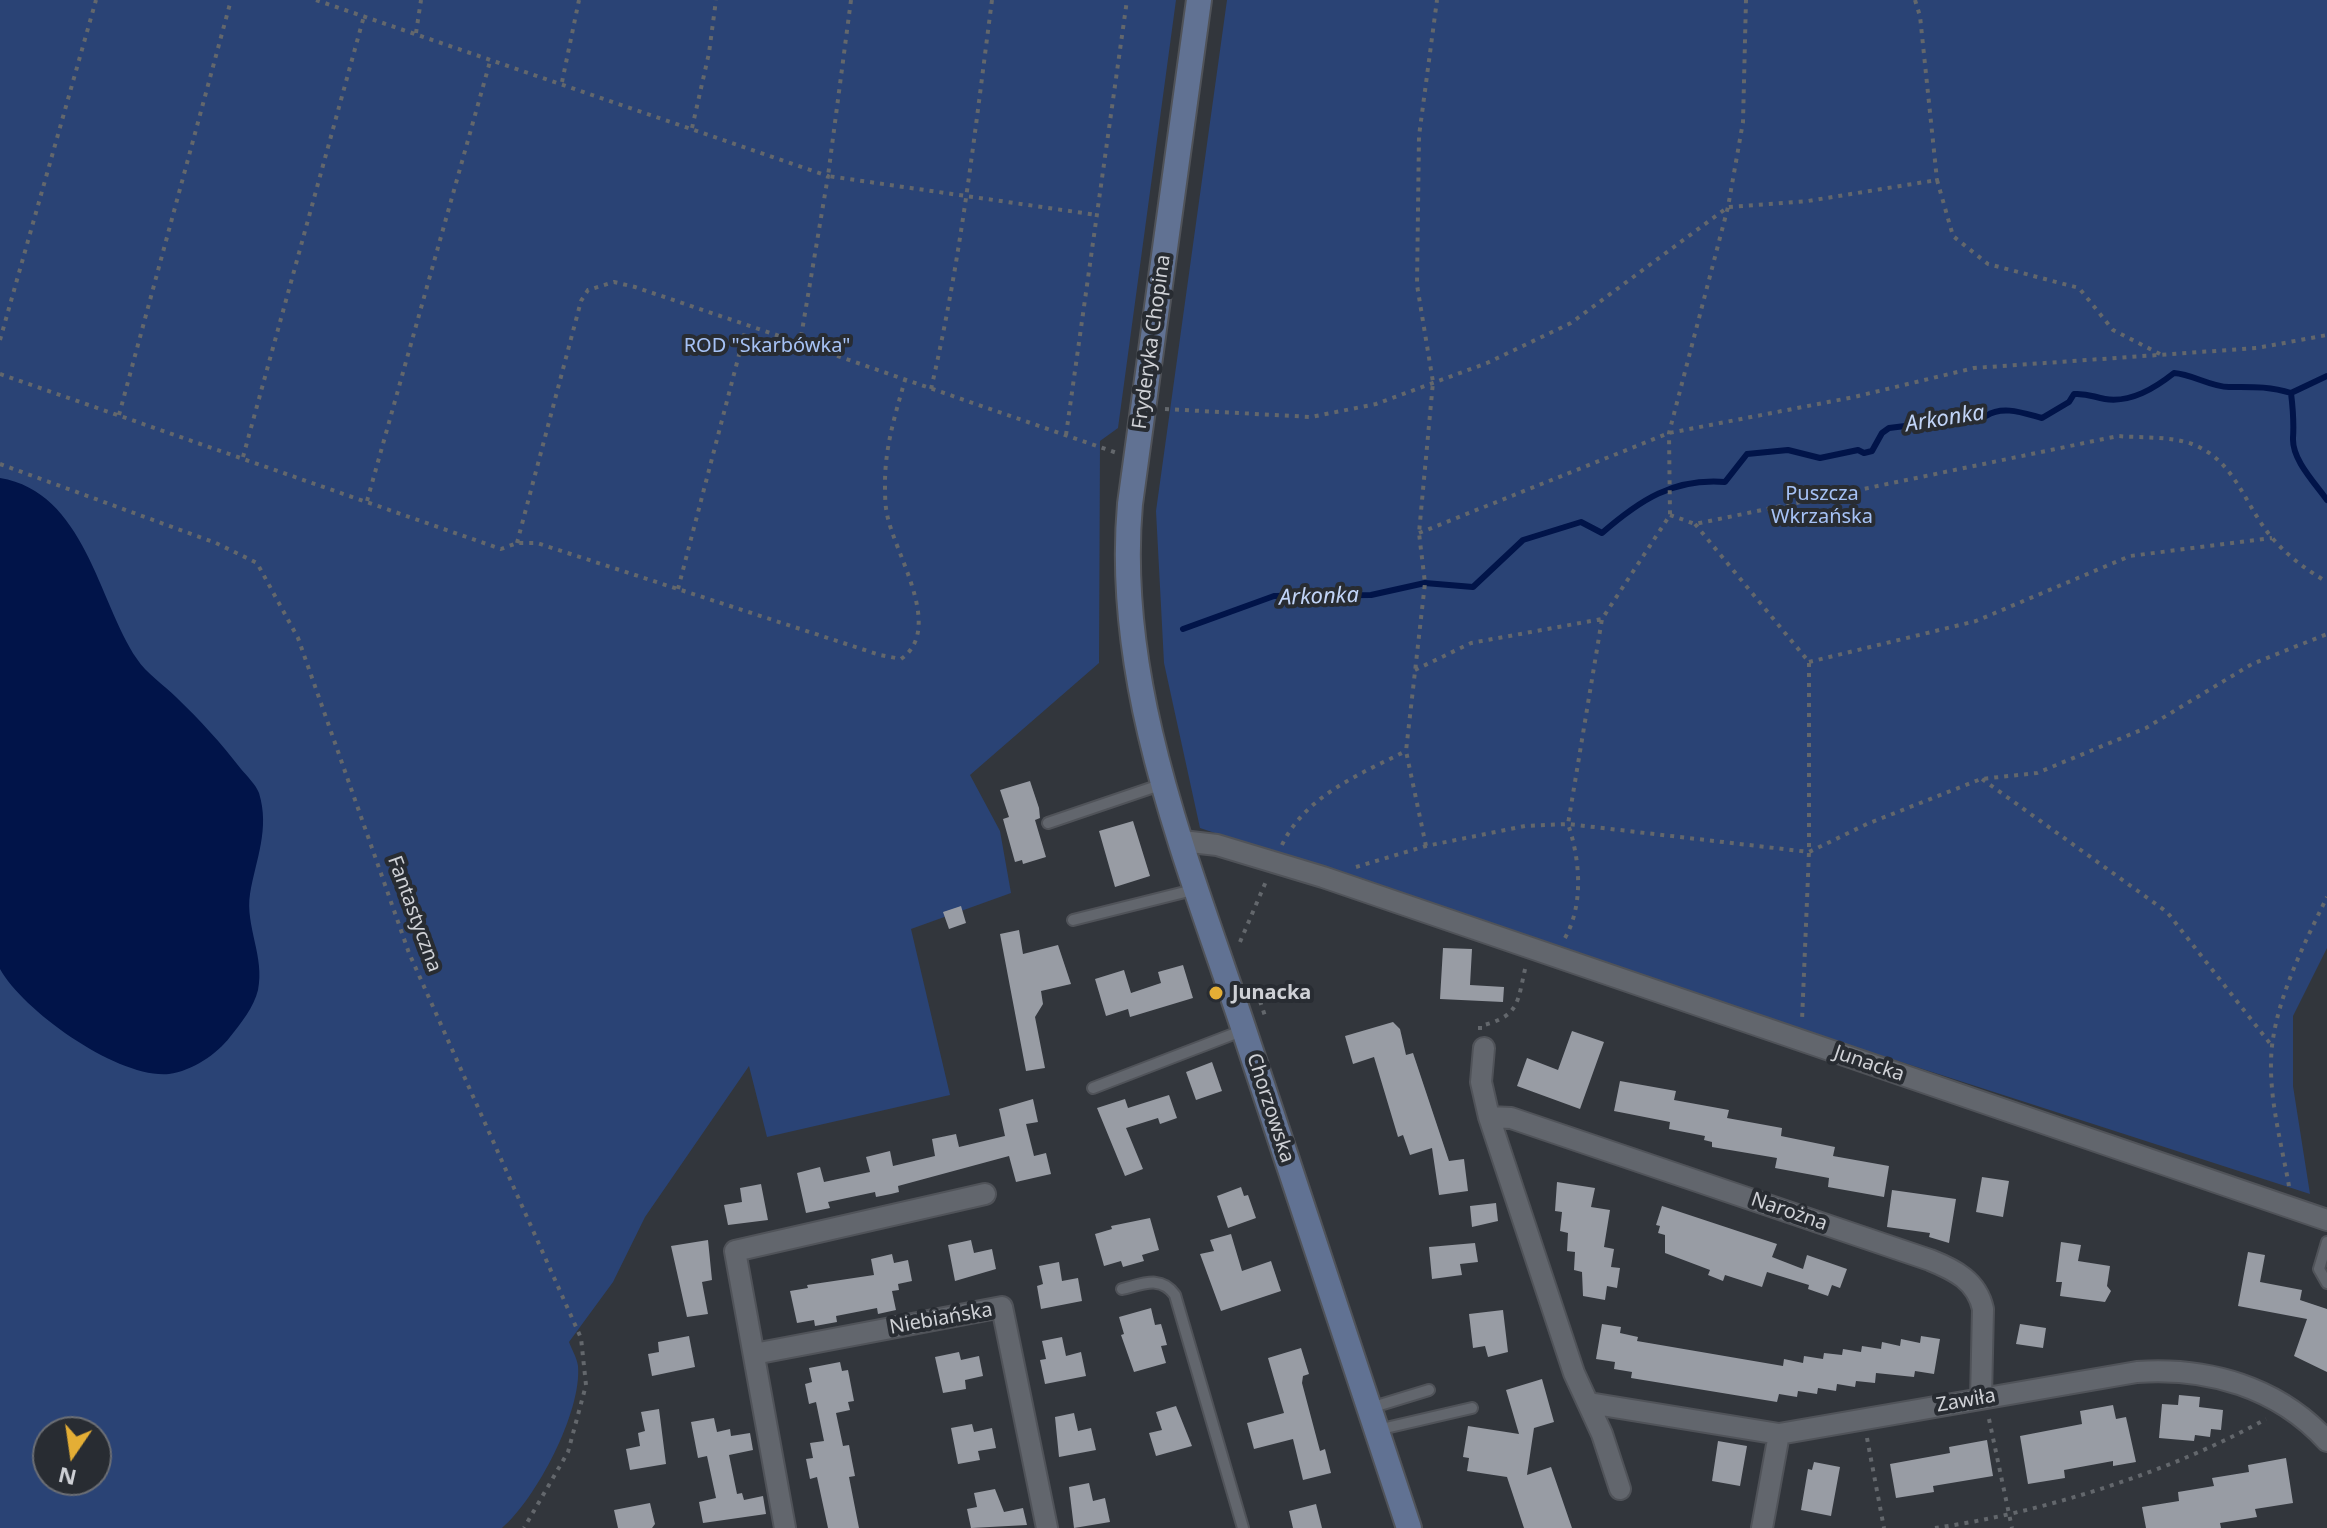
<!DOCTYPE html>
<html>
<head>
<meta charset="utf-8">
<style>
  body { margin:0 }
  #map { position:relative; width:2327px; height:1528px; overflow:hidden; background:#32363c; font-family:"Noto Sans",sans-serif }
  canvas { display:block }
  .north { position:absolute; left:32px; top:1416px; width:80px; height:80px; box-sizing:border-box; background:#282c32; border:2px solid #6b6e74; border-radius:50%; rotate:193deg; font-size:22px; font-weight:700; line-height:32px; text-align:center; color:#cfd1d6 }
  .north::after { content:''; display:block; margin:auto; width:28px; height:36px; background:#e4ae35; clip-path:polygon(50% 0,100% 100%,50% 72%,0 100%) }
</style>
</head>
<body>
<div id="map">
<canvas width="2327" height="1528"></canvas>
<div class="north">N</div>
</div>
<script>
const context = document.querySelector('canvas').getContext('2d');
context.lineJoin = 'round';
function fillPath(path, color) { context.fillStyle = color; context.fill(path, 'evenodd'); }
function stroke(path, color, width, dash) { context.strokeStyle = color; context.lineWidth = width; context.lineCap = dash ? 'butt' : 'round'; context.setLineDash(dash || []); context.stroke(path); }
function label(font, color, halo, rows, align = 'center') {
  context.font = font + ' "Noto Sans",sans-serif'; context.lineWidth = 8; context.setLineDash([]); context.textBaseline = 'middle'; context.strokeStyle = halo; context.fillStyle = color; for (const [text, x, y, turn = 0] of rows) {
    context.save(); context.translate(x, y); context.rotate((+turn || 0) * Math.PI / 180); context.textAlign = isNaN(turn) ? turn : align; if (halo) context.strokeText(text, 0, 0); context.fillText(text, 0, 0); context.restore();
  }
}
fillPath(new Path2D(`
  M0,0H1176L1118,428L1100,441L1099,663L970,775L1000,831L1011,893L911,929L950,1095L767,1137L749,1066L645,1217L613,1282L569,1342C572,1350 577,1358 578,1366C582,1412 536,1499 502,1528H0ZM48,1432H96V1480H48Z
  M1227,0H2327V948L2293,1016V1086L2310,1194L1805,1031L1200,828L1164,663L1156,511Z`), '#2a4375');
fillPath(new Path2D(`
  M0,478C85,492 98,601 137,659C146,673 164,685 176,697C200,720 221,743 241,769C247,776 256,785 259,793C270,829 256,859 250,894C245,926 265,957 258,990C254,1007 241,1023 230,1037C217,1054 192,1071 169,1074C119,1079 24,1012 0,969Z`), '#011449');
stroke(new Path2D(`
  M2291,393C2293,409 2294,423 2293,438C2292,460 2315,483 2327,500
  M1183,629L1274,596L1371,595L1425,583L1473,587L1523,540L1581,522L1602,533C1640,500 1673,478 1725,482L1747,454L1788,450L1820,458L1858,450L1864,453L1872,451L1882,433L1889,428L1986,416C2003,405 2023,413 2042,418L2069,402L2074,394C2088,393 2093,397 2105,399C2131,403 2155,388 2174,373C2192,374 2211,387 2229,387C2251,387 2269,386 2291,393L2327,376`), '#011449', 6);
fillPath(new Path2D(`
  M1030,781L1039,808L1040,818L1035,820L1046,857L1023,864L1022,860L1015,862L1003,819L1009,817L1000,790Z
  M1133,821L1150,876L1115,887L1099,831Z
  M961,906L966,923L949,929L943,912Z
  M1019,930L1023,954L1058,945L1071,984L1041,991L1043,1004L1035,1017L1045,1068L1026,1071L1000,934Z
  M1443,948L1472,949L1470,985L1504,987L1503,1002L1440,999Z
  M1183,965L1193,998L1130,1017L1128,1009L1106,1016L1095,979L1124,970L1131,993L1161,983L1158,972Z
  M1393,1022L1400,1029L1406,1055L1413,1053L1449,1161L1464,1159L1468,1191L1439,1195L1432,1148L1410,1155L1403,1135L1398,1137L1374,1057L1353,1064L1345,1036Z
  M1572,1031L1604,1042L1580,1109L1517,1086L1527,1058L1558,1070Z
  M1212,1062L1222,1091L1196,1100L1186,1072Z
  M1620,1081L1676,1091L1674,1100L1729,1110L1727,1118L1782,1128L1781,1136L1835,1147L1833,1156L1889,1166L1884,1197L1828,1187L1829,1178L1775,1168L1777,1158L1712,1147V1142L1704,1140L1705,1136L1669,1129L1670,1122L1614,1111Z
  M1169,1095L1177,1118L1160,1124L1158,1118L1126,1128L1143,1169L1125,1176L1097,1108L1125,1099L1128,1108Z
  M1033,1099L1038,1122L1026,1124L1034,1156L1046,1153L1051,1174L1016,1182L1009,1156L898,1186L899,1192L891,1194L876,1197L875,1192L828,1202L830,1208L806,1213L797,1173L820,1167L824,1182L870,1172L866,1157L890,1151L893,1166L935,1156L932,1139L956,1134L959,1147L1005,1136L999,1109Z
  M1982,1177L2009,1181L2003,1217L1976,1212Z
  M1557,1182L1595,1188L1591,1207L1610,1210L1604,1247L1614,1249L1611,1267L1620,1268L1617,1288L1607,1286L1605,1300L1583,1296L1582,1272L1574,1270L1575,1252L1567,1251L1568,1233L1560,1231L1562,1212L1555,1211Z
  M761,1184L768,1220L728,1225L724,1205L742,1202L740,1188Z
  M1241,1187L1244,1196L1248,1195L1256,1218L1228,1228L1217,1196Z
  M1892,1190L1956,1199L1949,1243L1929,1237L1930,1233L1887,1227Z
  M1496,1203L1498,1221L1472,1227L1470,1206Z
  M1662,1206L1777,1244L1772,1257L1803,1269L1807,1255L1847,1269L1840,1288L1832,1285L1828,1296L1808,1289L1809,1285L1767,1272L1762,1287L1725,1275L1723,1281L1708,1275L1710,1270L1665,1253V1235L1658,1233L1660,1226L1656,1225Z
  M1150,1218L1159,1250L1142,1255L1144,1261L1123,1267L1121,1261L1104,1266L1095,1234L1112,1229L1111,1226Z
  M1231,1234L1242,1271L1271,1261L1281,1291L1221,1311L1200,1254L1214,1251L1210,1240Z
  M708,1240L712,1280L702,1282L708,1314L687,1317L671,1246Z
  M971,1240L974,1253L992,1249L996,1269L955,1281L948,1245Z
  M2061,1242L2081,1245L2078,1261L2110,1266L2107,1286L2111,1291L2105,1302L2060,1296L2062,1282H2056Z
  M1475,1243L1478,1262L1460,1264L1462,1275L1432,1279L1429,1247Z
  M2248,1252L2265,1255L2260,1282L2302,1290L2300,1300L2327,1309V1372L2294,1356L2307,1319L2238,1306Z
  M892,1254L894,1263L908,1260L912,1281L898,1284L899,1290L892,1291L896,1310L878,1314L877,1308L836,1316L837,1322L815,1326L814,1320L797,1323L790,1291L808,1288L807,1285L874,1275L871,1259Z
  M1059,1262L1062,1281L1078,1278L1082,1301L1041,1309L1037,1286L1043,1284L1039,1266Z
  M1151,1308L1155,1325L1161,1324L1164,1334L1167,1345L1161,1346L1166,1363L1134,1372L1121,1335L1124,1334L1119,1317Z
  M1503,1310L1508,1352L1488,1357L1485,1346L1473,1348L1469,1314Z
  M1602,1324L1621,1327L1620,1333L1638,1337L1637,1341L1783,1366L1784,1359L1803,1363L1804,1356L1823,1359L1824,1353L1842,1355L1843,1349L1861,1352L1862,1346L1881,1349L1882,1342L1900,1346L1901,1339L1920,1343L1921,1336L1940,1339L1934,1374L1915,1371L1914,1377L1876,1373L1875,1383L1856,1381L1855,1387L1837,1384L1836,1391L1818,1388L1817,1394L1798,1391L1797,1397L1779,1394L1777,1402L1631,1378L1632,1372L1614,1369L1615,1362L1596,1359Z
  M2020,1324L2046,1328L2043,1348L2016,1344Z
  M689,1336L695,1367L652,1376L648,1354L659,1352L658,1342Z
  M1062,1337L1066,1356L1081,1352L1086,1376L1045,1384L1040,1360L1046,1359L1042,1341Z
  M1301,1348L1309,1374L1303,1376L1302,1383L1320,1451L1325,1449L1331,1473L1303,1480L1293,1439L1254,1449L1247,1423L1284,1413L1268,1358Z
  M959,1352L961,1360L979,1356L983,1376L965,1380L966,1389L943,1393L935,1357Z
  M840,1362L842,1371L848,1370L854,1401L848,1402L850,1410L836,1413L843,1446L849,1445L852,1461L855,1476L849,1477L859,1528H828L817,1477L810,1479L806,1459L813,1458L810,1443L824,1441L816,1402L809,1404L805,1384L812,1382L809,1368Z
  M1542,1379L1554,1422L1534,1428L1527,1475L1551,1467L1572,1528H1524L1507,1477L1467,1471L1469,1458L1463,1457L1468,1426L1519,1434L1506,1390Z
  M2179,1395L2200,1397L2199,1407L2223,1410L2221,1430L2211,1429L2210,1437L2195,1435L2194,1441L2159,1438L2162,1404L2178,1405Z
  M2113,1405L2116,1419L2126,1417L2136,1462L2113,1466V1461L2064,1470L2065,1478L2028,1484L2020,1436L2082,1424L2080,1411Z
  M1176,1406L1192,1446L1156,1456L1149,1433L1162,1430L1156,1412Z
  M659,1409L666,1464L630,1470L626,1449L640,1446L638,1433L645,1431L641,1412Z
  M1074,1413L1078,1431L1091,1428L1096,1450L1059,1457L1055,1417Z
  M714,1418L717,1432L730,1429L731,1436L750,1433L753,1450L729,1455L737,1494L742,1493L744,1500L763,1496L766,1514L703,1523L699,1502L716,1498L707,1456L698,1458L691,1422Z
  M972,1424L974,1432L992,1428L996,1448L978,1451L980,1460L958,1464L951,1428Z
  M1987,1440L1993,1476L1933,1486L1934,1492L1896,1498L1890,1464L1950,1453L1949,1447Z
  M1718,1441L1747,1446L1740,1486L1712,1481Z
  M2286,1458L2293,1503L2255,1509L2257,1517L2220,1523L2221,1528H2146L2142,1507L2179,1501L2178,1492L2214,1486L2212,1478L2249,1472L2248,1465Z
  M1814,1462L1840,1467L1831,1516L1801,1510L1808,1469L1812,1470Z
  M1089,1483L1093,1501L1105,1498L1110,1522L1074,1528L1069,1487Z
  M995,1489L1004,1512L1023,1508L1027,1525L971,1528L967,1509L977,1507L974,1493Z
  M650,1503L655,1524L652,1528H618L614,1510Z
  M1316,1504L1322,1528H1293L1289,1511Z`), '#989ca4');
const lane = new Path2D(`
  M1048,823L1163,784
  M1073,920L1185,892
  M1093,1088L1244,1030
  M2327,1242L2319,1269L2327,1283
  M1122,1289C1143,1284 1161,1275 1175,1295L1243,1528
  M1370,1408L1429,1390
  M1377,1430L1472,1408`);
const street = new Path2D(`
  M1182,841L1217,845L1323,877L2327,1220
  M1484,1048L1481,1082L1489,1117L1574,1373L1602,1434L1620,1489
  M1489,1117L1511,1118L1930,1260C1955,1270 1977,1281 1983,1309L1981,1398
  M754,1354L1002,1307L1047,1528
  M1589,1403L1779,1434L2137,1372C2208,1367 2278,1387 2327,1441
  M785,1528L735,1251L985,1194
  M1762,1528L1779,1434`);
const secondary = new Path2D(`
  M1199,0L1130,504C1114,685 1187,859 1243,1027C1299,1194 1354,1361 1409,1528`);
stroke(lane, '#505359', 14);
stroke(street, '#505359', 24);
stroke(secondary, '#505359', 28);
stroke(new Path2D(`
  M316,0L828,176L800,343L1117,453
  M851,0L828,176L1097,215
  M1915,0L1920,16L1937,180
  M416,33L421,0
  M562,82L579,0
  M692,128L709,53L716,0
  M0,340L96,0
  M0,374L501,549L517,543H537L880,655L901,659C945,628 894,553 887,514C885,505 885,493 885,483C885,447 895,415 905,380
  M931,389C961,261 975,130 992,0
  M1165,409L1311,417L1376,404L1487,363L1571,323L1728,207L1808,201L1937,180L1953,236L1988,264L2079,288L2113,330L2160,354
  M119,415L231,0
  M1066,435L1127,0
  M243,457L364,16
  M0,464L216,543L257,563L298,638L409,953L581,1338L586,1385L568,1452L524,1528
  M367,501L491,58
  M1670,515L1695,524L2118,436C2141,438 2170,436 2192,444C2237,461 2245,508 2274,540C2290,558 2307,570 2327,582
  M1695,524L1809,662V852L1802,1021
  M1419,533L1669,433L1854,397L1974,368L2257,348L2327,335
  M517,543L581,301L588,290L614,282L635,287L800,343
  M678,589L746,328
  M1809,662L1976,621L2130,556L2272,538
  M1415,670L1471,643L1602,619
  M1982,779L2167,912L2272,1046
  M1282,845C1305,796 1360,774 1406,751
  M1426,846L1406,751L1425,583L1419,533L1433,382L1417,285L1419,136L1437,0
  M1356,867L1426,846L1525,826L1568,824L1809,852L1867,824L1981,779L2037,773L2146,728L2252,664L2327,634
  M1565,938C1584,904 1580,859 1568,824L1602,619L1670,515L1669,433L1728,207L1743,122L1746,0
  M1240,942L1267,879
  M1260,1001L1266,1019
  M1480,1030V1026C1521,1016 1517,1002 1526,965
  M2289,1186C2281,1141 2267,1092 2272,1046C2278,995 2305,942 2327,897
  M1989,1419L2012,1528
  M1867,1438L1884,1528
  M1935,1528C2041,1513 2173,1471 2266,1419`), '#63676c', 4, [4, 6]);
stroke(lane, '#62666d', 10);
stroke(street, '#62666d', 20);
stroke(secondary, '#617293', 24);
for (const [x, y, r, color] of [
  [1216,993,8,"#e4ae35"]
]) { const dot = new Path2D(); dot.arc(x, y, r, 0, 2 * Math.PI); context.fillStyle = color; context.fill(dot); stroke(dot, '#282c32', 3); }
label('20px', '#cfd1d6', '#282c32', [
  ["Fryderyka Chopina",1152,342,-82],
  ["Fantastyczna",414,914,70],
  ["Junacka",1869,1064,19],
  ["Chorzowska",1270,1108,72],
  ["Narożna",1789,1212,19],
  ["Niebiańska",941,1319,-10],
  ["Zawiła",1966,1401,-10]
]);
label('20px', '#a6c2f5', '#282c32', [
  ["ROD \"Skarbówka\"",767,346],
  ["Puszcza",1822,494],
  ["Wkrzańska",1822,517]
]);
label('bold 20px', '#cfd1d6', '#282c32', [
  ["Junacka",1232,993]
], 'left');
label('italic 22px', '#c1d4f7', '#282c32', [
  ["Arkonka",1945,419,-9],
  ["Arkonka",1319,597,-2]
]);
</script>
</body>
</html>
